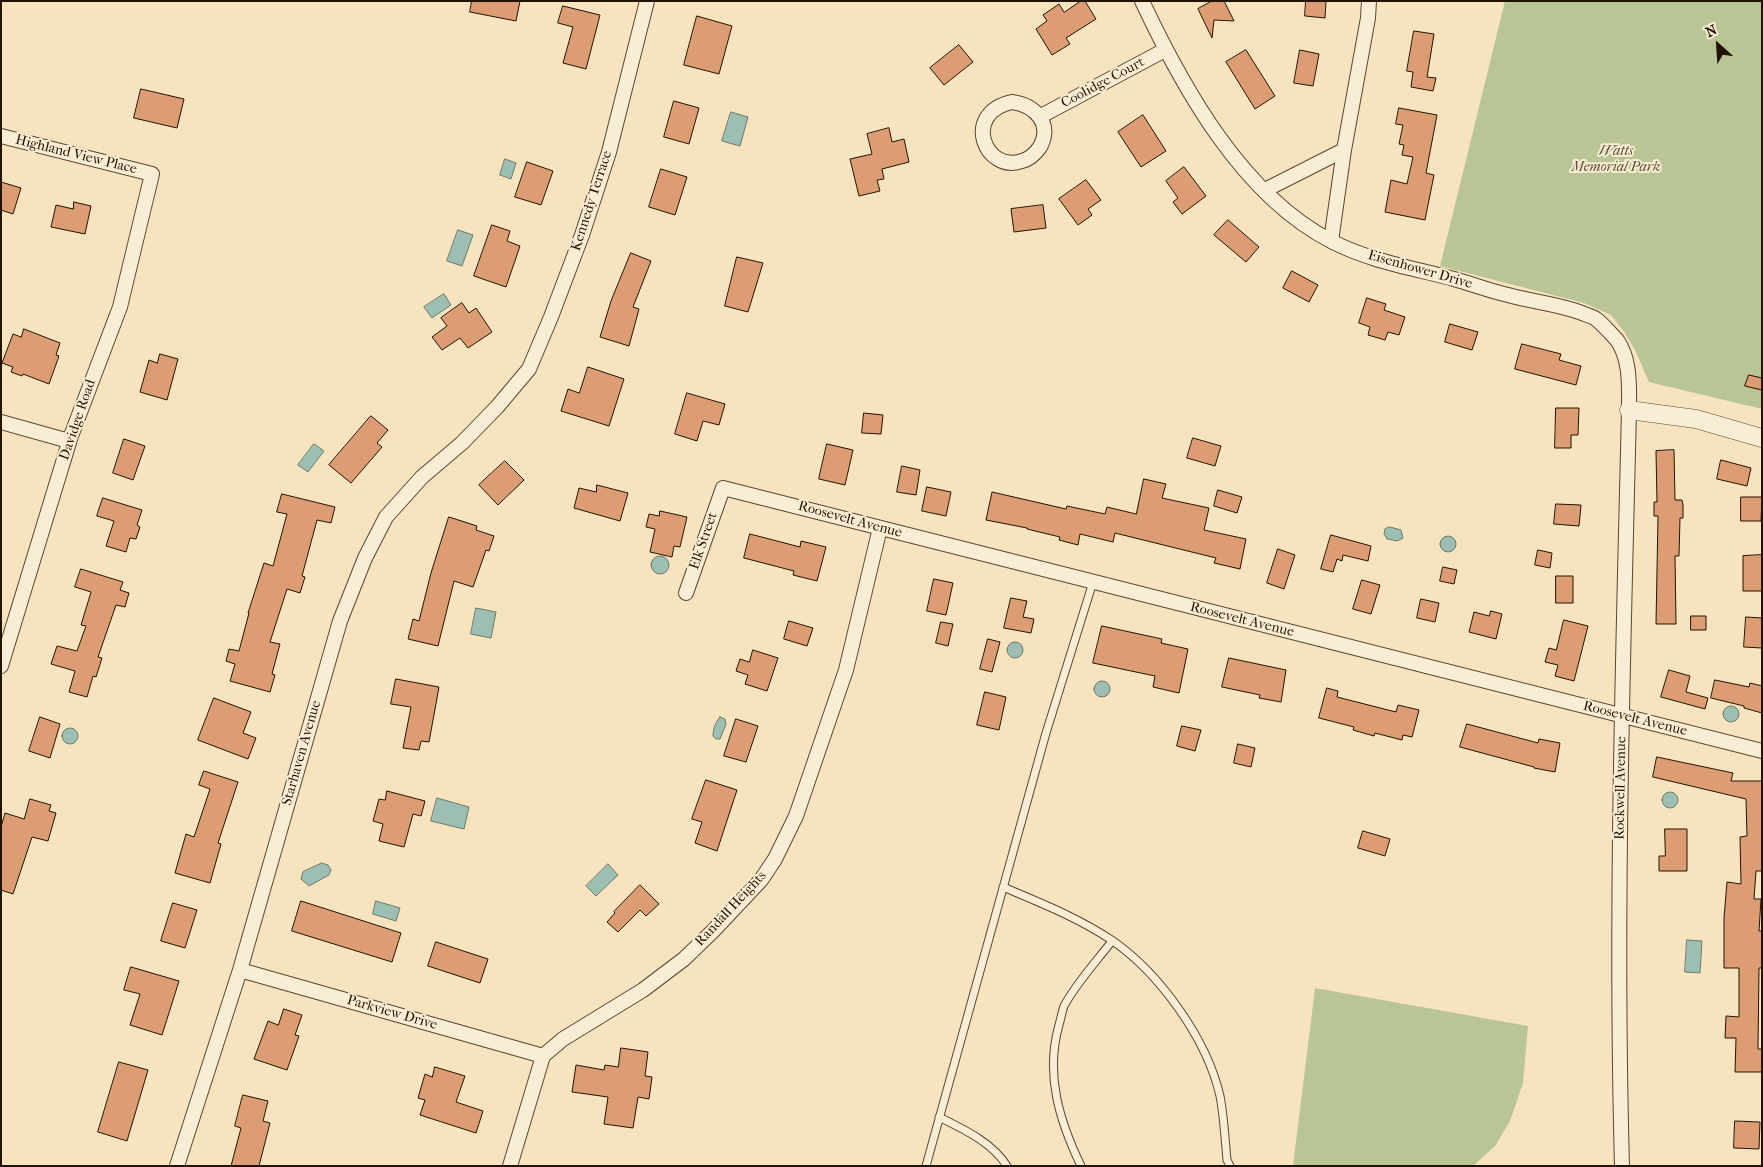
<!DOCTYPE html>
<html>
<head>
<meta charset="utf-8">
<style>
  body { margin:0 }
  #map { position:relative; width:1763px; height:1167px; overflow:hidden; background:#f7e4be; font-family:"IM FELL French Canon",serif }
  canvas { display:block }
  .frame { position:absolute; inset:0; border:2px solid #221300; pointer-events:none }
  .north { position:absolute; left:1693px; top:20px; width:50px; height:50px; -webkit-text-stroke:4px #faedd5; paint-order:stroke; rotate:334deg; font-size:14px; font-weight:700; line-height:20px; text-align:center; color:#221300 }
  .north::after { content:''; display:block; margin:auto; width:18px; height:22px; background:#221300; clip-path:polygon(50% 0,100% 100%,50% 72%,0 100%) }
</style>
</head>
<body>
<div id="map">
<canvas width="1763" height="1167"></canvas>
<div class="frame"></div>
<div class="north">N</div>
</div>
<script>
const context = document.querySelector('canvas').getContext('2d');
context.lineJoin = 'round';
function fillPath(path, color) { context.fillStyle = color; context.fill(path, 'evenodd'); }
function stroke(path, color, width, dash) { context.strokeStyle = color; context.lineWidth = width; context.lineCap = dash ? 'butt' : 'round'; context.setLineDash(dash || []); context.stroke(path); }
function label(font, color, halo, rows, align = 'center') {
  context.font = font + ' "IM FELL French Canon",serif'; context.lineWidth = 4; context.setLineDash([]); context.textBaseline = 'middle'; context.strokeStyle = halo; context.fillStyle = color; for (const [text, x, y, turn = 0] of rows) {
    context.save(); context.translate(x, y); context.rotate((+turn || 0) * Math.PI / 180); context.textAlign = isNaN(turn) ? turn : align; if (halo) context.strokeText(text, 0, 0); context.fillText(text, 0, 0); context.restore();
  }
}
fillPath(new Path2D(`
  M1505,1H1762V409L1649,382L1636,352L1625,333L1611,315L1584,303L1440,266Z
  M1315,988L1528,1026L1523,1083L1510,1121L1495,1146L1473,1166H1293Z`), '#b9c594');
const water = new Path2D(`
  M731,112L748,117L740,146L722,141Z
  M505,159L516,163L511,179L500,175Z
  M458,230L473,235L462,266L447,261Z
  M444,294L451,305L432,318L424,307Z
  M314,444L324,451L308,472L298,465Z
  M1390,527L1401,530L1403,538L1397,541L1387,539L1384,534L1385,529Z
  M1440 544a8 8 0 1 1 16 0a8 8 0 1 1-16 0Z
  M651 565a9 9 0 1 1 18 0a9 9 0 1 1-18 0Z
  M476,608L496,612L491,638L471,634Z
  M1007 650a8 8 0 1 1 16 0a8 8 0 1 1-16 0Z
  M1094 689a8 8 0 1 1 16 0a8 8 0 1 1-16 0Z
  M1723 714a8 8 0 1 1 16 0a8 8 0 1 1-16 0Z
  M720,717L725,719L726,724L720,739H716L713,736C713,729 715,723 720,717Z
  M62 736a8 8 0 1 1 16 0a8 8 0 1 1-16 0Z
  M1662 800a8 8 0 1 1 16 0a8 8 0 1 1-16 0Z
  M437,798L469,807L464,829L431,821Z
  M322,863L328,865L331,870L329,875L309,886L301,879L303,872Z
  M608,864L618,875L596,896L586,886Z
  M376,901L400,908L396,921L373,914Z
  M1687,940L1702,941L1700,973L1685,972Z`);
fillPath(water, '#9dbeb3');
stroke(water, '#6c7a6b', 1);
const building = new Path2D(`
  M472,1H520L516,21L470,12Z
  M1081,1H1085L1096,19L1066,38L1070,44L1052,55L1036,29L1047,21L1043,15L1059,4L1064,12Z
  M1212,1H1224L1234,21L1214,20L1212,38L1198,9Z
  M1306,1H1326L1325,18L1305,16Z
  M563,6L600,15L586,69L563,63L573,27L558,23Z
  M697,16L732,26L719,74L684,65Z
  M1414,31L1434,34L1427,77L1436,78L1433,91L1411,87L1413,72L1407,71Z
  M959,45L973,62L944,85L930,68Z
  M1246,50L1275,96L1255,109L1226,62Z
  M1300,50L1319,54L1313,86L1294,83Z
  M141,89L184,99L177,128L134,118Z
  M674,101L699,108L689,144L664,137Z
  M1399,108L1437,115L1426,173L1434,175L1425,220L1385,212L1391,180L1407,184L1413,157L1402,155L1404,145L1399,144L1403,125L1396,124Z
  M1143,115L1166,151L1141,167L1118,132Z
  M889,128L892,142L904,139L909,162L882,169L884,179L877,180L880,191L859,196L850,159L872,154L867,134Z
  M527,162L553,171L541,205L515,197Z
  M1184,167L1206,196L1182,214L1173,202L1178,198L1166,181Z
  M661,169L687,177L675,215L649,207Z
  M1086,180L1101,200L1088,209L1092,215L1078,225L1059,199Z
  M1,182L21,188L13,214L1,210Z
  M74,202L91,206L85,234L51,227L56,205L73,209Z
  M1043,205L1046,228L1014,232L1011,209Z
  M1228,220L1259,247L1246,262L1214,235Z
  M492,225L510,231L507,241L520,246L506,287L474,276Z
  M631,253L651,261L633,307L639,309L629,346L600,337L611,301Z
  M737,257L763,263L748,312L725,306Z
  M1292,271L1318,285L1309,302L1283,288Z
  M1367,298L1386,304L1384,310L1405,317L1399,335L1388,332L1385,340L1368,335L1370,327L1359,323Z
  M462,303L469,313L476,308L492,332L468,348L460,338L442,350L432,337L447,326L441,318Z
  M1450,324L1478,332L1472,350L1445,342Z
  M24,329L60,343L56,355L59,356L49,384L23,374L22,376L11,372L13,367L2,363L13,334L21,337Z
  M1522,344L1561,354L1559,360L1581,366L1576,385L1515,369Z
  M160,354L178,359L167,400L140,392L149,360L157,363Z
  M588,367L624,379L609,426L561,411L568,389L579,393Z
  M1749,375L1762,378V390L1745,386Z
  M687,393L725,404L719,425L703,421L697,441L675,434Z
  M1556,408H1579L1578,435H1571V448H1555Z
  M864,413L883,415L881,434L862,433Z
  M371,416L388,430L377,443L382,447L351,483L329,465Z
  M1193,438L1221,446L1215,466L1187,458Z
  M124,439L145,446L133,480L113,473Z
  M827,444L853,450L845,485L819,479Z
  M1674,450L1675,500H1682L1683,505V518H1680L1679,556H1675L1676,624H1656L1658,516H1654V502H1657L1656,451Z
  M1721,460L1751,468L1747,486L1717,479Z
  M505,461L524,480L498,505L479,485Z
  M902,466L920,470L916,495L897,492Z
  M1144,479L1166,484L1162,498L1209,508L1204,530L1246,539L1240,569L1214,563L1216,558L1115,533L1113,542L1080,534L1078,545L1059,540L1060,537L1027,529V528L986,520L992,492L1066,509L1067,506L1105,514L1107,507L1136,514Z
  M597,485L628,493L620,521L574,508L579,488L596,492Z
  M927,487L951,492L946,516L922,511Z
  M1218,490L1242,497L1237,513L1214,506Z
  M282,494L335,507L331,523L317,520L302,576L305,577L300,593L287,589L270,642L280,644L272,674L275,675L270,692L230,681L235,664L226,661L229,649L239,651L249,613H248L264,563L273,566L287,514L277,512Z
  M1741,497H1762L1761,521H1741Z
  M103,498L142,510L137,525L140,527L136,539L130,538L126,552L106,546L114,521L97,516Z
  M1556,504L1581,505L1579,526L1554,524Z
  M660,511L687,517L680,547L674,546L672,557L650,552L655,529L646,527L649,514L659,516Z
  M449,517L477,526L476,530L494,536L489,551L486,550L473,587L454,581L438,646L408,639L413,619L419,621L431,573Z
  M750,534L800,547L801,541L826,547L817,581L793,575L794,571L744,558Z
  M1331,535L1371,546L1368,561L1343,555L1342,561L1337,559L1333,572L1321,569Z
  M1278,549L1295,555L1284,589L1267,583Z
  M1538,550L1552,553L1550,568L1535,565Z
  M1762,555V591H1743V556Z
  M1443,567L1457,570L1454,584L1440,581Z
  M81,569L123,582L120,590L129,593L125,607L116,605L98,657L102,658L96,677L93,676L87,697L69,692L75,671L51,664L57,646L77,651L86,626L81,625L91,592L75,587Z
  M1556,576H1573V603H1556Z
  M934,579L953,583L946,615L927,611Z
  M1362,580L1380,585L1371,614L1353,609Z
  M1011,598L1027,601L1023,617L1034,619L1031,633L1004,628Z
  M1421,599L1439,603L1435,622L1417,618Z
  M1491,611L1502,614L1496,639L1469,632L1474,612L1489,616Z
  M1691,616H1706V630H1691Z
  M1746,617L1762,618V648L1744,647Z
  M1564,620L1588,626L1574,681L1555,676L1558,665L1545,662L1549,648L1556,650Z
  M789,621L813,628L807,646L784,639Z
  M941,622L953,624L948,646L936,643Z
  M1102,626L1162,639L1161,643L1188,649L1179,693L1153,687L1155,676L1093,663Z
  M988,639L1000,642L992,672L980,669Z
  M753,650L778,658L767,691L745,684L748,675L736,671L740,659L749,662Z
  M1229,658L1286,670L1281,702L1259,698L1260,695L1222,687Z
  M1669,670L1690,676L1686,692L1708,698L1705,709L1661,697Z
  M396,679L439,687L429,742L421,741L419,750L403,748L411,707L391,704Z
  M1715,680L1749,687L1750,683L1762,686V713L1744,708V706L1711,698Z
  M1327,688L1338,691L1337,697L1396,712L1398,705L1419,710L1412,737L1403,735L1402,740L1375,733L1374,736L1353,730L1354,727L1319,718Z
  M985,692L1006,697L999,730L977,725Z
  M214,698L251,712L243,733L256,738L248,759L198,740Z
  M40,717L60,724L50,758L29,751Z
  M736,719L758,726L746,762L724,756Z
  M1467,724L1538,743L1539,739L1560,743L1555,772L1534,768V767L1460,747Z
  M1182,726L1201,730L1195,751L1177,746Z
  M1238,744L1255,748L1251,767L1234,763Z
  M1657,757L1733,773L1731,781H1762V871H1756L1754,899H1761L1759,931H1762V968H1759L1758,1049H1762V1072H1735L1736,1038H1725L1726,1016L1739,1017V968H1724V918L1727,882L1741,884L1740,837L1747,836L1746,799L1653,777Z
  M204,771L238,782L218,843L221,844L210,883L175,873L186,834L194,837L210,789L199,785Z
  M706,780L737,790L717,851L695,843L702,822L692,819Z
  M387,791L425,801L421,816L413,814L404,847L379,841L383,824L373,821L379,799L385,800Z
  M30,799L51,805L49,811L56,813L48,841L32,837L13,894L1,890V827L5,813L24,819Z
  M1665,829H1687V871H1659V856H1665Z
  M1363,831L1390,839L1385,856L1358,848Z
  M640,885L659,904L646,916L640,910L618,932L607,922L615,913L614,912Z
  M301,901L401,933L392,962L292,931Z
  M173,903L197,910L185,948L161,941Z
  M436,942L488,959L480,983L428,966Z
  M131,967L179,981L162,1035L130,1025L140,994L124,990Z
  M284,1009L302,1015L295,1035L299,1036L287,1070L254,1059L268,1021L278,1025Z
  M621,1048L648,1052L645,1076L652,1077L649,1099L638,1097L633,1128L604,1124L608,1097L572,1092L576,1065L604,1070L605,1065L618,1067Z
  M119,1062L148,1070L127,1141L98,1132Z
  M435,1067L465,1076L456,1102L483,1111L476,1133L420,1115L425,1100L418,1098L425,1074L432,1077Z
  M243,1095L268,1101L263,1121L270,1123L259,1166H231L241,1128L235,1126Z
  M1735,1121L1760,1122L1759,1149L1734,1148Z`);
fillPath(building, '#dc9d74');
stroke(building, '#221300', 1);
const service = new Path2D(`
  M1003,887C1041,903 1079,918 1113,941C1160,974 1207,1039 1220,1096C1224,1117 1225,1139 1227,1160L1230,1166
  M939,1117C963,1129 992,1142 1007,1166
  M926,1166L1046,733L1093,582
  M1081,1166C1059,1120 1045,1074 1059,1025C1061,1018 1062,1012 1064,1006C1077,982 1096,962 1112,941`);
const minor = new Path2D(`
  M1142,1C1183,88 1242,195 1331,241C1369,261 1413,268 1454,279C1472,284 1490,291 1508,295C1533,302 1558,304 1582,313C1586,315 1592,316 1596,319C1603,324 1611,334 1617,340C1631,360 1629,387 1629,410C1623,662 1615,914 1622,1166
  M1012,102C1035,105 1053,124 1040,147C1035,154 1030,159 1022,161C985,174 961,113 1012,102Z
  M1041,116L1165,50
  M1,136L152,174L120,307L71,436L1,666
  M1265,190L1344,150
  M1331,241L1344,150L1368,18L1369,1
  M1,422L69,441
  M686,593L723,488L1762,751
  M240,970L543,1056
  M177,1166L240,970L340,621L365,558L386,517L422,477L462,443L497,407L529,369L551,317L582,235L609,152L647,1
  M510,1166L543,1056L563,1039L643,990L684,959L714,930L761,880L775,859L796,816L846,670L880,528`);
const tertiary = new Path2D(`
  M1629,410L1696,419L1762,438`);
stroke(service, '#574730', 9);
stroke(minor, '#574730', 16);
stroke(tertiary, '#574730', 19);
stroke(service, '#faedd5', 7);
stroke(minor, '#faedd5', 14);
stroke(tertiary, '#faedd5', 18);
label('14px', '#221300', '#faedd5', [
  ["Coolidge Court",1103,83,-28],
  ["Highland View Place",76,155,14],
  ["Kennedy Terrace",592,201,-72],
  ["Eisenhower Drive",1420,270,16],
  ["Davidge Road",78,420,-71],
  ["Roosevelt Avenue",850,520,15],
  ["Elk Street",704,541,-71],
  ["Roosevelt Avenue",1242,620,14],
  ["Roosevelt Avenue",1635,719,14],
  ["Starhaven Avenue",302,753,-74],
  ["Rockwell Avenue",1621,788,-89],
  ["Randall Heights",731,909,-47],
  ["Parkview Drive",392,1013,16]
]);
label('italic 14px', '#575134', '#faedd5', [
  ["Watts",1616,152],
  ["Memorial Park",1616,168]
]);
</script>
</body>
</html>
